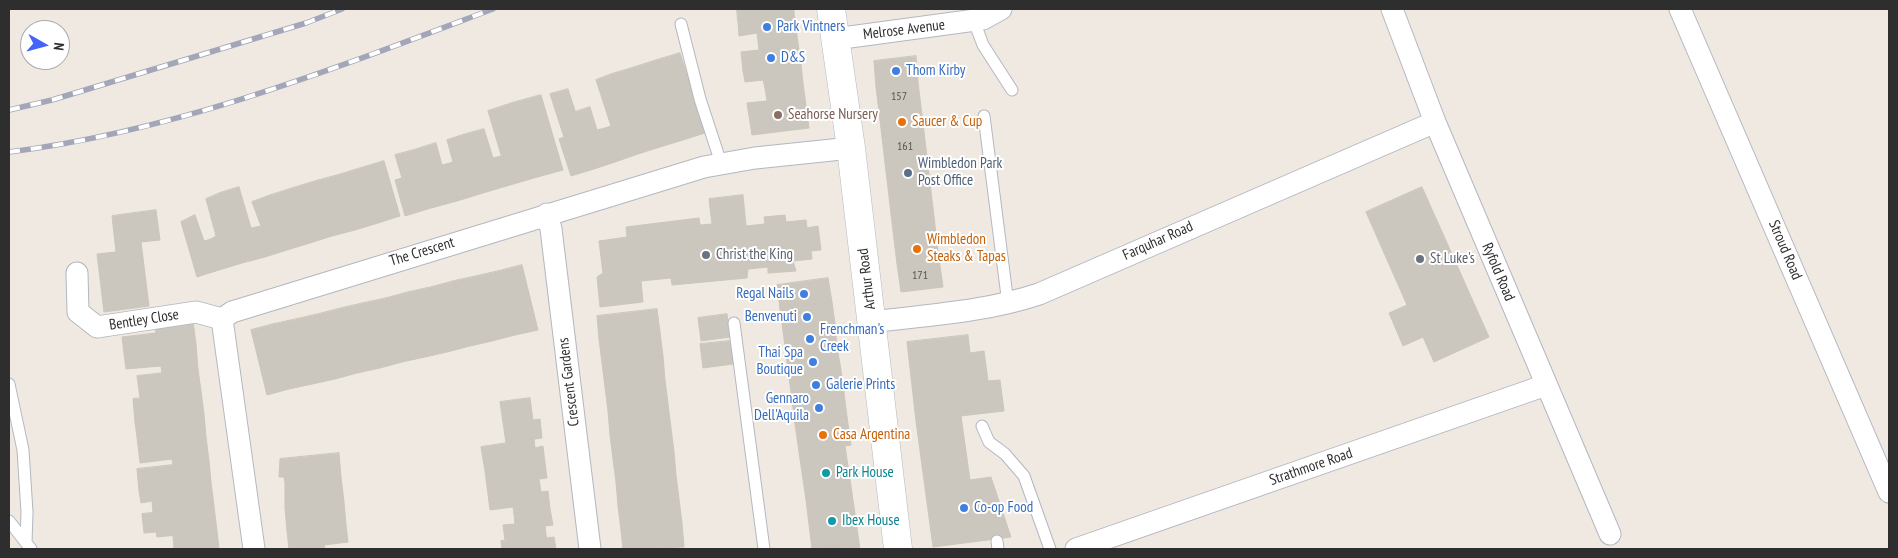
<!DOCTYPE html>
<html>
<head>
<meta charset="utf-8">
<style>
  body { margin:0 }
  #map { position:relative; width:1898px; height:558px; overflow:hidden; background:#efe9e1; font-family:"PT Sans Narrow",sans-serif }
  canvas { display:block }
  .frame { position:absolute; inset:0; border:10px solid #2e2e2e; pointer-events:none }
  .north { position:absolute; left:20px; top:20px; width:50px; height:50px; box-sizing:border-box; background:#fff; border:1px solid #ababab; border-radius:50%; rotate:97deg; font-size:14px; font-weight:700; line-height:20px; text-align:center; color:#2e2e2e }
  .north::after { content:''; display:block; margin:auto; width:18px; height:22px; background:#4264fb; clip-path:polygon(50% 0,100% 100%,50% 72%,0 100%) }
</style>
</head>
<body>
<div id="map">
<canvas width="1898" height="558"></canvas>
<div class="frame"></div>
<div class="north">N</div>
</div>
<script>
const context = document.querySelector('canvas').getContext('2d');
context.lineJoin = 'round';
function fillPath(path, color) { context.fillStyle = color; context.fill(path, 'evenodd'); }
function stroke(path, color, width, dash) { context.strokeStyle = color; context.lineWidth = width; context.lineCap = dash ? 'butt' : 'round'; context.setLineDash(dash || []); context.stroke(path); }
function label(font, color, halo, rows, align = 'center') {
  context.font = font + ' "PT Sans Narrow",sans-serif'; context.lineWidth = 4; context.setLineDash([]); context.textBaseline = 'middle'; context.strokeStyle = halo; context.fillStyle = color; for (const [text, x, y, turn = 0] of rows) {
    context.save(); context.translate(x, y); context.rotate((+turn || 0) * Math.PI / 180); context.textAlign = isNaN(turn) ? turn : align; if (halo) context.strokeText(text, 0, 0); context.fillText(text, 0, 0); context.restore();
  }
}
const building = new Path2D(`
  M737,9H794V13L738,21Z
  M794,13L797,36L758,41L757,33L739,36L738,21Z
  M797,36L801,64L743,71L741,52L759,50L758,41Z
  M680,53L705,133L683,140L657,60Z
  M916,56L918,82L876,87L874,61Z
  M657,60L683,140L660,147L635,67Z
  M801,64L803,83L765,88L763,80L745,82L743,71Z
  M635,67L660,147L638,154L612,74Z
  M612,74L638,154L615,162L605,128L611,126L596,80Z
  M918,82L921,107L879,112L876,87Z
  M803,83L809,128L752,135L747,103L767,101L765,88Z
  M568,89L594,169L571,176L559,139L564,137L550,94Z
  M541,95L563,170L534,178L512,103Z
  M512,103L534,178L510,185L488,111Z
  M590,107L597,130L605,128L615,162L594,169L575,112Z
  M921,107L924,132L882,137L879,112Z
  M484,129L493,158L501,156L510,185L483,193L466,134Z
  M924,132L927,157L885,163L882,137Z
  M466,134L483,193L457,201L446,164L453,162L447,140Z
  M436,143L442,165L446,164L457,201L431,208L414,150Z
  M414,150L431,208L405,216L395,180L402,178L395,155Z
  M927,157L930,183L888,188L885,163Z
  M384,161L400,216L378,223L361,168Z
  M361,168L378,223L355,230L338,175Z
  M338,175L355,230L332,236L316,181Z
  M316,181L332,236L310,243L293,188Z
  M930,183L933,208L891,214L888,188Z
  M239,187L251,228L256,227L265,257L242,263L220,193Z
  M1422,187L1489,337L1434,362L1423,337L1403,346L1389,313L1407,305L1366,212Z
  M293,188L310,243L287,250L271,195Z
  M220,193L242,263L219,270L211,239L216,236L206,199Z
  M271,195L287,250L265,257L256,227L261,226L252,202Z
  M743,195L746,226L765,224L764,217L785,215L786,222L806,220L807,228L818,226L821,250L811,251L812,259L793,261L796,271L768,273V267L748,269L747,278L672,285L671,278L641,281L643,302L600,307L597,277L603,273L599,241L627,237L626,227L699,218L700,225L712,224L709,199Z
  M933,208L936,234L894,239L891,214Z
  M156,210L160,240L141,242L149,306L104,312L97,254L116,252L112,216Z
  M195,215L204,241L211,239L219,270L197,277L181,222Z
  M936,234L939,259L897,264L894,239Z
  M939,259L943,287L901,292L897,264Z
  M522,265L538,330L515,335L499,271Z
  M499,271L515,335L492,341L477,276Z
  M477,276L492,341L470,346L454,281Z
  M828,278L832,302L780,309L777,285Z
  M454,281L470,346L447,352L432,287Z
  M432,287L447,352L425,357L409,292Z
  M409,292L425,357L402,362L387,298Z
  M387,298L402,362L380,368L364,303Z
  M832,302L835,324L783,331L780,309Z
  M364,303L380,368L357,373L342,308Z
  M342,308L357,373L335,379L319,314Z
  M657,309L660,332L599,339L597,316Z
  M319,314L335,379L312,384L297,319Z
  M727,314L730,337L701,341L698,318Z
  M297,319L312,384L289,389L274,324Z
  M193,321L196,344L124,353L122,337L156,333L155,326Z
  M274,324L289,389L267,395L251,330Z
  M835,324L837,347L786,354L783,331Z
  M660,332L663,356L602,363L599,339Z
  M968,335L970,353L984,351L988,381L1000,380L1004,411L916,421L907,342Z
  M730,341L733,364L703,368L700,344Z
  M196,344L198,369L162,373L161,366L126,369L124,353Z
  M837,347L841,370L789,377L786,354Z
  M663,356L665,380L605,387L602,363Z
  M198,369L201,391L140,398L137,376Z
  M841,370L844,393L792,400L789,377Z
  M665,380L668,404L608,411L605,387Z
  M201,391L204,414L135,422L133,399Z
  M844,393L847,417L795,424L792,400Z
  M530,398L533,420L540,419L542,438L506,443L500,402Z
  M668,404L671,428L610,435L608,411Z
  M204,414L206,437L138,445L135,422Z
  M961,416L970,480L991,477L1011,537L933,547L916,421Z
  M847,417L851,445L799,452L795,424Z
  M671,428L674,452L613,459L610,435Z
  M206,437L209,461L173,465L172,459L140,463L138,445Z
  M534,439L535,448L543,446L545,463L485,471L481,447Z
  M845,446L852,493L806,500L799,452Z
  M674,452L676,475L616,482L613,459Z
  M339,453L341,477L285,483L284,477H279L280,459Z
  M209,461L211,482L139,491L137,469Z
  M545,463L547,478L539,479L540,486L488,494L485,471Z
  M676,475L679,499L618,506L616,482Z
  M341,477L344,502L285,508V483Z
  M211,482L214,506L153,513L152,501L141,503L139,491Z
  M540,486L541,492L548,491L550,509L514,514L513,507L490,510L488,494Z
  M852,493L859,542L812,549L806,500Z
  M679,499L682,523L621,530L618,506Z
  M344,502L346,525L287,531L285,508Z
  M214,506L217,531L157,537L156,532L144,533L142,514Z
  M550,509L553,525L545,526L546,535L505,540L503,525L515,524L514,514Z
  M682,523L684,547L623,549L621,530Z
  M346,525L348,542L324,545L325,549H289L287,531Z
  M217,531L219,549H174L173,536Z
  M546,535L547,538L554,537L556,549H502L501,541Z
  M859,542L860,549H810H812Z`);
fillPath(building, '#cbc7bf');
stroke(building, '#cbc5ba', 1);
const lane = new Path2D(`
  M974,21L983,45L1012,90
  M681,24L700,99L721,163
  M984,116L1008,304
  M734,323L764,549
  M9,384L23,450L27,512L26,543
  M982,426L989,442L1005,454L1024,476L1050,549
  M9,521L31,549
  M997,541L998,549`);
const street = new Path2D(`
  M1392,9L1435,122L1610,534
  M1680,9L1889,492
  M835,39L983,19L1001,9
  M547,214L551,229L590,549
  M77,273L78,312L97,327L196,312L222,319
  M872,322C928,315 985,312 1039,294L1435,122
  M254,549L222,319L232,312L704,167L755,158L851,148
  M1076,549L1546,385`);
const secondary = new Path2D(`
  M831,9L851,148L898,549`);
stroke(lane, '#b4b7c1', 13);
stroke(street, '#b4b7c1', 23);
stroke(secondary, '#b4b7c1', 29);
stroke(lane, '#fff', 11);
stroke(street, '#fff', 21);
stroke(secondary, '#fff', 28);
const rail = new Path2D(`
  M9,110L52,100L306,23L342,9
  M9,152C177,131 336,68 493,9`);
stroke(rail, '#a3a6b8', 5.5);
stroke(rail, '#fff', 4, [11]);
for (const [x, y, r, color] of [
  [767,27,5,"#3f7fe0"],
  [771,58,5,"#3f7fe0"],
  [896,71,5,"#3f7fe0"],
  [778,115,5,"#8d6e63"],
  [902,122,5,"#e8710a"],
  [908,173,5,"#5c6f8a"],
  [917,249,5,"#e8710a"],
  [706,255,5,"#6b7280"],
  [1420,259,5,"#6b7280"],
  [804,294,5,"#3f7fe0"],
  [807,317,5,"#3f7fe0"],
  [810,339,5,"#3f7fe0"],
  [813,362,5,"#3f7fe0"],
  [816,385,5,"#3f7fe0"],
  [819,408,5,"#3f7fe0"],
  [823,435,5,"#e8710a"],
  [826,473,5,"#0f9aa8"],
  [964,508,5,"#3f7fe0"],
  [832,521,5,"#0f9aa8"]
]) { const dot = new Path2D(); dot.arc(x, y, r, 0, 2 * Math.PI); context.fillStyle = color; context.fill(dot); stroke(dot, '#fff', 2); }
label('12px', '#555452', null, [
  ["157",899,97],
  ["161",905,147],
  ["171",920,276]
]);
label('15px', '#366cbe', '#fff', [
  ["Park Vintners",777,27],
  ["D&S",781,58],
  ["Thom Kirby",906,71],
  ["Regal Nails",794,294,"right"],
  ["Benvenuti",797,317,"right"],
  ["Frenchman's",820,330],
  ["Creek",820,347],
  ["Thai Spa",803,353,"right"],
  ["Boutique",803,370,"right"],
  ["Galerie Prints",826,385],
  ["Gennaro",809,399,"right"],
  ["Dell'Aquila",809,416,"right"],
  ["Co-op Food",974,508]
], 'left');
label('15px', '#2e2e2e', '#fff', [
  ["Melrose Avenue",904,30,-7],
  ["Farquhar Road",1158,241,-24],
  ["Stroud Road",1785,250,67],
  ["The Crescent",422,252,-17],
  ["Ryfold Road",1498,272,67],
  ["Arthur Road",867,279,-97],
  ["Bentley Close",144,320,-9],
  ["Crescent Gardens",569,382,-97],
  ["Strathmore Road",1311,467,-19]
]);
label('15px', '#785e54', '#fff', [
  ["Seahorse Nursery",788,115]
], 'left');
label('15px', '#c56008', '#fff', [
  ["Saucer & Cup",912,122],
  ["Wimbledon",927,240],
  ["Steaks & Tapas",927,257],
  ["Casa Argentina",833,435]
], 'left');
label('15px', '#4e5e75', '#fff', [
  ["Wimbledon Park",918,164],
  ["Post Office",918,181]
], 'left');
label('15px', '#5b616d', '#fff', [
  ["Christ the King",716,255],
  ["St Luke's",1430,259]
], 'left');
label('15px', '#0d838f', '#fff', [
  ["Park House",836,473],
  ["Ibex House",842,521]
], 'left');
</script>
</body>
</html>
